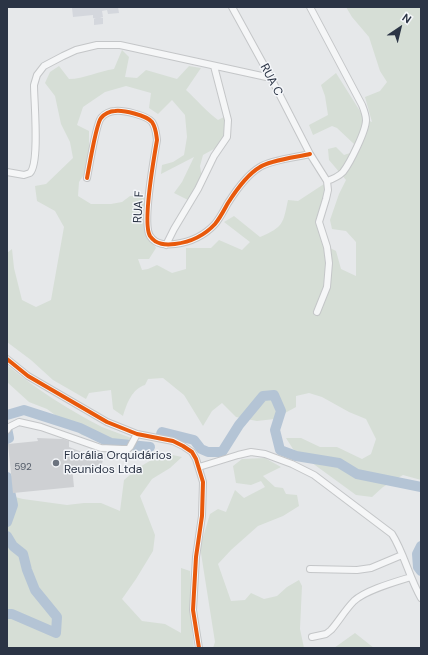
<!DOCTYPE html>
<html>
<head>
<meta charset="utf-8">
<style>
  body { margin:0 }
  #map { position:relative; width:428px; height:655px; overflow:hidden; background:#e6e8ea; font-family:"DM Sans",sans-serif }
  canvas { display:block }
  .frame { position:absolute; inset:0; border:8px solid #2b3445; pointer-events:none }
  .north { position:absolute; left:380px; top:8px; width:40px; height:40px; -webkit-text-stroke:3px #f4f6f9; paint-order:stroke; rotate:35deg; font-size:11px; font-weight:700; line-height:16px; text-align:center; color:#2b3445 }
  .north::after { content:''; display:block; margin:auto; width:14px; height:18px; background:#2b3445; clip-path:polygon(50% 0,100% 100%,50% 72%,0 100%) }
</style>
</head>
<body>
<div id="map">
<canvas width="428" height="655"></canvas>
<div class="frame"></div>
<div class="north">N</div>
</div>
<script>
const context = document.querySelector('canvas').getContext('2d');
context.lineJoin = 'round';
function fillPath(path, color) { context.fillStyle = color; context.fill(path, 'evenodd'); }
function stroke(path, color, width, dash) { context.strokeStyle = color; context.lineWidth = width; context.lineCap = dash ? 'butt' : 'round'; context.setLineDash(dash || []); context.stroke(path); }
function label(font, color, halo, rows, align = 'center') {
  context.font = font + ' "DM Sans",sans-serif'; context.lineWidth = 3; context.setLineDash([]); context.textBaseline = 'middle'; context.strokeStyle = halo; context.fillStyle = color; for (const [text, x, y, turn = 0] of rows) {
    context.save(); context.translate(x, y); context.rotate((+turn || 0) * Math.PI / 180); context.textAlign = isNaN(turn) ? turn : align; if (halo) context.strokeText(text, 0, 0); context.fillText(text, 0, 0); context.restore();
  }
}
fillPath(new Path2D(`
  M86,7H118L119,13L108,14L107,10L102,11L103,17L100,18H103V24L94,25V19H96L93,18V15L73,17L72,8Z`), '#d4d7dd');
fillPath(new Path2D(`
  M346,7H421V480L403,475L383,487L372,497L356,495L293,449L286,438H301L320,447H337L362,459L371,454L376,439L366,419L349,412L322,397L309,393L296,396V407L274,419L257,421L236,417L222,403L212,411L203,426L184,395L163,378L148,379L145,385C132,389 127,403 123,416L113,409L111,390L89,393L86,399L53,380L31,360L7,342V253L12,249L14,268L22,300L36,307L51,300L64,227L55,211L37,201L35,186L46,184L73,158L70,142L61,124L55,96L45,83L50,72L59,66L69,79C84,79 99,71 114,69L122,50L129,57L125,77L137,78L146,70L177,79L189,66L201,68L186,90C197,100 206,111 218,120L226,116C225,143 227,142 203,155L200,166L202,178L194,194L188,200L174,193L182,182L194,157L161,174L162,165L173,162L184,155L187,137L185,115L172,100L158,114L149,108L151,93L126,86L105,92L83,107L77,125L89,131V153L85,173L79,182L78,196L91,204H111L122,202L130,196L146,195V232L156,248L149,259H138L142,270L148,269L157,265L172,273L186,269V248H211L219,240L242,250L250,242L224,222L234,216L260,237C284,227 283,223 288,200L298,201L324,184L326,206L322,224L328,247L336,251L341,269L356,276V242L346,231L332,229L330,220L339,194L346,180L329,160L328,149L336,147L344,155L350,153L354,144L337,128L332,126L313,135L309,125L328,115L325,96L321,85L336,73L365,119L372,122L365,97L380,91L387,82L380,71L369,37L352,17Z
  M7,365C36,389 69,410 102,427C111,431 122,434 131,438L121,446L82,435L47,409L29,402L7,382Z
  M163,453L182,457L170,468L152,479L140,496L155,535L153,551L136,579L122,599L142,621L165,624L181,633V568L190,571C192,597 191,622 194,648H7V495L23,499L67,505L84,503H101L120,511L124,480L138,468Z
  M265,458L281,467L263,476L275,487L283,488L286,494L297,495L299,506L283,516L258,526L231,550L218,564L231,601L245,600L251,593L264,599L277,596L287,587L299,580L302,586L300,629L304,648H213L215,642L200,547L210,514L218,509L226,512L235,490L244,498L265,487L261,481L251,485L236,483L233,466L242,459Z
  M355,633L374,648H334Z`), '#d6ded6');
stroke(new Path2D(`
  M7,415L24,410L80,428L111,443L150,447
  M7,428L9,438L7,439
  M161,434L162,432L194,440L201,449L208,452H222L239,425L263,396L274,395L281,411L275,430L280,450L296,456L339,463L357,474L421,487
  M7,477L13,505L7,522
  M7,536L13,546L23,554L27,570L35,590L57,617L56,633L12,614H7
  M421,546L417,554L418,567L421,571`), '#b4c4d5', 10);
fillPath(new Path2D(`
  M37,438L63,439L69,441V447L103,460L99,474L72,467L74,487L13,493L8,444L38,441Z`), '#ced0d3');
const minor = new Path2D(`
  M232,7L271,78L310,154L327,181L328,190L326,199L319,222L327,247L329,263L327,287L317,312
  M310,7L362,105C364,110 366,115 366,120C366,131 350,163 343,172C338,177 333,179 327,181
  M7,172L24,175L30,173C40,163 34,102 34,85L37,75L44,66L63,56L76,50L97,45H120L271,78
  M87,178C89,168 96,124 101,118C104,114 110,111 115,111C123,110 146,115 152,122C156,128 156,133 157,140C154,158 142,223 150,236C156,245 166,245 175,244C191,242 204,236 215,224C220,218 224,210 228,203C235,192 248,174 260,167C270,160 297,157 310,154
  M166,245L174,229L198,189L214,156L227,137L228,120L214,66
  M7,359L28,376L107,422L137,434L173,441L183,446L192,452L196,459L203,482L202,516L196,557L193,610L199,648
  M7,430L9,427L19,422L41,427L101,448L122,449H128L130,447L137,434
  M199,467L238,455L251,452L265,454L292,464L314,475L392,534C404,553 409,577 421,598
  M310,569L357,570L371,568L402,555
  M312,637L326,634L331,630C339,621 345,610 354,601C366,590 395,582 411,577`);
stroke(minor, '#c4c6c8', 8);
stroke(minor, '#f5f6f7', 6);
stroke(new Path2D(`
  M87,178C89,168 96,124 101,118C104,114 110,111 115,111C123,110 146,115 152,122C156,128 156,133 157,140C154,158 142,223 150,236C156,245 166,245 175,244C191,242 204,236 215,224C220,218 224,210 228,203C235,192 248,174 260,167C270,160 297,157 310,154
  M7,359L28,376L107,422L137,434L173,441L183,446L192,452L196,459L203,482L202,516L196,557L193,610L199,648`), '#e8590c', 4);
for (const [x, y, r, color] of [
  [56,463,4,"#6c737f"]
]) { const dot = new Path2D(); dot.arc(x, y, r, 0, 2 * Math.PI); context.fillStyle = color; context.fill(dot); stroke(dot, '#f4f6f9', 1.5); }
label('10px', '#545c69', null, [
  ["592",23,467]
]);
label('12px', '#2b3445', '#f4f6f9', [
  ["RUA C",271,80,62],
  ["RUA F",139,207,-87]
]);
label('12px', '#2b3445', '#f4f6f9', [
  ["Florália Orquidários",64,456],
  ["Reunidos Ltda",64,470]
], 'left');
</script>
</body>
</html>
